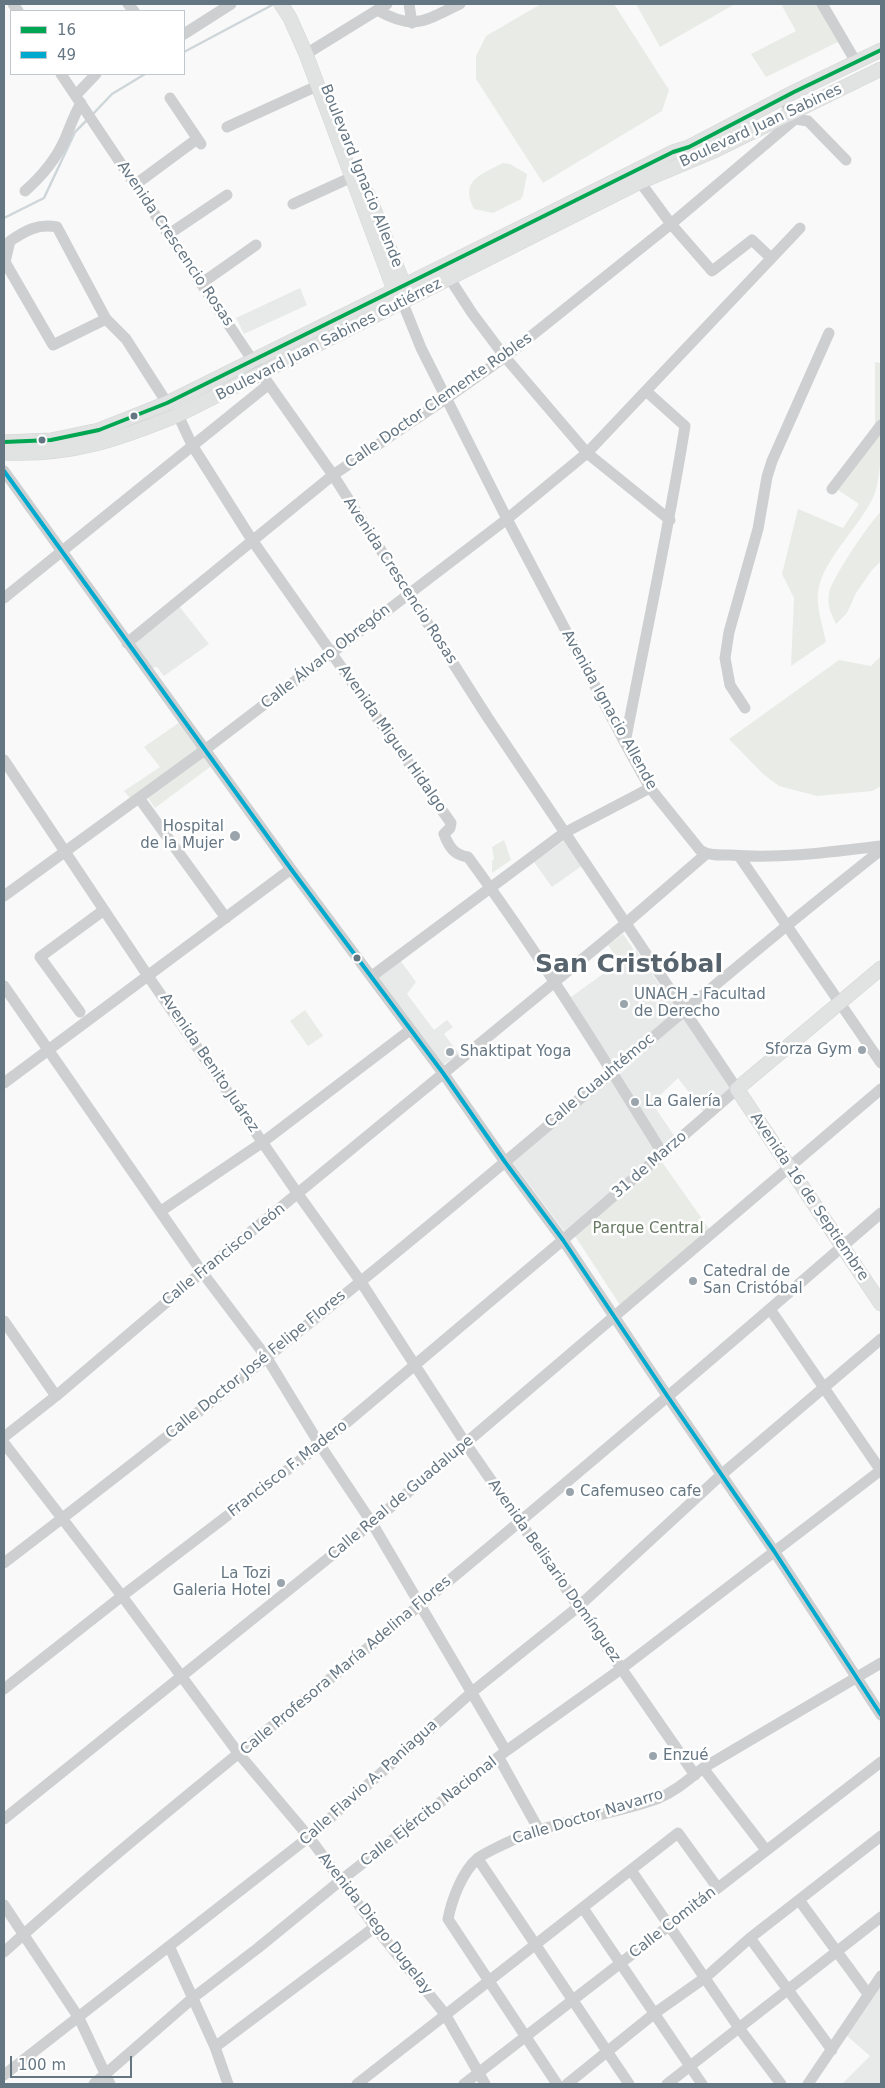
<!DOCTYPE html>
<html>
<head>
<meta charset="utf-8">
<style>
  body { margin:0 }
  #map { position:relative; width:885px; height:2088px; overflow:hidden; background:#f9f9f9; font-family:"DejaVu Sans",sans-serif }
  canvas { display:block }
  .frame { position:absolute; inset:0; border:5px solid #657683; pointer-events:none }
  .legend { position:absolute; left:10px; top:10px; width:175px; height:65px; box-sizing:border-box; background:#fff; border:1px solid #c1c8cd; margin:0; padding:6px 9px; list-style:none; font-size:15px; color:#657683 }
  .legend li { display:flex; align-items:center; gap:10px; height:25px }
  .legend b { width:25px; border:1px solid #c1c8cd }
  .scale { position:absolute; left:10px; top:2056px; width:122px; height:22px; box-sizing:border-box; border:2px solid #657683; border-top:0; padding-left:6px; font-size:15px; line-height:18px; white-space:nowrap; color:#657683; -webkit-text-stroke:4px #fff; paint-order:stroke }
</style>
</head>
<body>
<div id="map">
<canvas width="885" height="2088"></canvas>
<div class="frame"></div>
<ul class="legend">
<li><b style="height:6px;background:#00a651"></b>16</li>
<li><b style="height:6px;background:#00a9ce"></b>49</li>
</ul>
<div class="scale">100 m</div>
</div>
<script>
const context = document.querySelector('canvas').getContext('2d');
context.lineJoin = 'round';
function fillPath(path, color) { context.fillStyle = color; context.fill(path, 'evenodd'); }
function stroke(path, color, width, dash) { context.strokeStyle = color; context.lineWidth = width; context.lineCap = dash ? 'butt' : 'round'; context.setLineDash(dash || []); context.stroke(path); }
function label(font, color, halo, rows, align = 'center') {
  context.font = font + ' "DejaVu Sans",sans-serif'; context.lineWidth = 5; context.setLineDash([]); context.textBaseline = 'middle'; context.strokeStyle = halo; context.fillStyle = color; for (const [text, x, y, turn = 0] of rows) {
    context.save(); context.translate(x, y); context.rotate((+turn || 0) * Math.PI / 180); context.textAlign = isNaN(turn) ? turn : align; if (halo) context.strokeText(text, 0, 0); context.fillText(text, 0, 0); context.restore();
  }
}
fillPath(new Path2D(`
  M300,288L307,305L244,334L236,318Z
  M179,606L209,644L164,676L157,667L152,668L133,642Z
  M565,840L583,865L552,887L534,862Z
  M636,950L678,1012L612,1066L571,997Z
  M400,960L416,982L407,994L434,1030L447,1020L453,1027L444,1034L459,1054L443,1065L377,977Z
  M684,1016L734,1089L705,1114L678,1078L652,1103L675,1137L663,1146L620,1074Z
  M610,1080L663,1153L565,1232L511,1160Z
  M881,1983V2084H842L870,2056L845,2034Z`), '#e8e9e9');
fillPath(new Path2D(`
  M541,4H614L669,90L662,111L543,183L476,79V56L486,36Z
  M636,4H735L660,47Z
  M786,4H816L838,42L766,77L751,54L796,31L782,6Z
  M503,163L510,164L527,174L523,195L521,199L493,213L474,209C459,180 482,174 503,163Z
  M875,362L881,363C881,399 885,462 875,493C863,524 822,559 818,592C816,608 823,626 826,642L791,666L794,598L782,574L798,509L843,528L859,504L835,488L875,436Z
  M881,512V561L872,570L856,593L847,613L836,624C831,614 827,605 829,594C830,581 871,520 881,512Z
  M881,656V786L872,791L817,796L779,786L763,774L729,739L839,660L871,666Z
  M180,722L201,748L130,798L124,791L160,767L144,747Z
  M203,753L214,764L155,808L146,795Z
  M504,840L511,860L492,873V861L494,859L492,847Z
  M623,934L634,950L619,961L608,945Z
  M305,1010L323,1036L308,1046L290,1021Z
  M662,1162L710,1230L620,1305L575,1236Z`), '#e8ebe6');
stroke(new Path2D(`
  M184,52L274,4
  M92,115L112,94L145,74
  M4,218L44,198L75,132L88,119`), '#ced6d9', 2.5);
const major = new Path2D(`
  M281,4L290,18L306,54L394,290L399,296
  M368,194L404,285L403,293
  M4,442L51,440L99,430L167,403L673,152L689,147L794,92L881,50
  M4,453C71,456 117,440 178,415L640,182L716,150L881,69
  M881,968L737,1089L881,1304`);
stroke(major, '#d5d6d7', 15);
stroke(new Path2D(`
  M13,4L18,11
  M128,4L134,11
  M409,4L412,23
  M822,4L856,62
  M377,10C414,31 424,21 460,4
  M184,34L231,4
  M306,54L387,4
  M76,95L96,74
  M784,97L790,114L795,119L808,121L846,160
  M170,98L201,144
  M227,127L317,86
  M640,182L671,224L712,271L752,240L771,258
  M136,184L197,139
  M25,191C41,177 56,159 65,139C70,127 74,115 81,103
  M293,204L352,177
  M169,234L227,195
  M446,270L450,279L472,313L505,357L587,453L670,520
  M202,283L256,245
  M402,301L421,348L507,519L625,743L650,788L700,850C709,856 720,855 730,855C781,859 831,852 881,846
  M106,319L53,345L5,262L10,241C25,231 38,223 57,227L106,319L126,339L167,403
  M178,415L192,445L252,540L451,823L450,828L444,834C449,847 454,855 468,857C538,952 601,1054 663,1154
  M4,471L291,869L443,1073L505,1162L563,1240L668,1397L774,1551L881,1715
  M832,489L881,425
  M4,598L269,384
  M127,643L333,475L447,398L505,357L671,224L795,119
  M745,708L730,685L725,658L729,632L758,529L767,477L772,461L829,333
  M625,743C645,638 668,533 685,426L646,391
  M4,760L148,976L298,1194L361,1282L466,1444L695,1775
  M139,798L226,918
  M739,856L881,1063
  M4,896L206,749L507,519L587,453L800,228
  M372,976L564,833L650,788
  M4,986L202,1272L267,1358L320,1445L372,1523L506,1751
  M80,1012L40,957L104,910
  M4,1083L291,869
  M161,1211L263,1142L410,1030
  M770,1309L881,1471
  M4,1321L56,1396
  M4,1437L56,1396L202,1272L625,924L706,854
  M4,1443L122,1596L239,1754L309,1837L375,1927L445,2014L485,2084
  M4,1563C174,1433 341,1300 505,1162C630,1057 753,951 881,850
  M4,1689L122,1596L320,1445L563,1240L737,1089L488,718L333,475L261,373L61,74
  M499,1758L539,1830
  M703,1768L766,1850
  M4,1819L372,1523L881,1089
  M478,1859L629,2084
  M631,1870L739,2028L781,2084
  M799,1900L868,1994
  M4,1905L79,2018L110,2084
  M583,1908L702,2084
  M750,1938L832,2050
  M170,1948L215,2047L228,2084
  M4,1952C124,1844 251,1744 375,1642C546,1501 714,1358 881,1213
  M215,2047L375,1927
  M4,2075L309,1837L472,1692L578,1607L721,1475L881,1339
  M94,2084L194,1997L258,1948L340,1881L506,1751L621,1669L881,1470
  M357,2084L678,1833L717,1887
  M464,2084L881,1762
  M557,2084L448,1919C452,1899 462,1872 478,1858C485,1853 494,1849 502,1845C551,1820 608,1817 659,1798C676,1791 689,1779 703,1768L881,1663
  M567,2084L655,2013L706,1977L750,1938L881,1836
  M667,2084L881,1917
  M808,2084L881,1976`), '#cecfd0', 11);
stroke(major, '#e1e2e2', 14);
stroke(new Path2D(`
  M4,442L51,440L99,430L167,403L673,152L689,147L794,92L881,50`), '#00a651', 4);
stroke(new Path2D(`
  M4,471L291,869L443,1073L505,1162L563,1240L668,1397L774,1551L881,1715`), '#00a9ce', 4);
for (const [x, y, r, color] of [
  [134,416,4.5,"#657683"],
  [42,440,4.5,"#657683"],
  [235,836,6,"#99a4ac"],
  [357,958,4.5,"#657683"],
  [624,1004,5,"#99a4ac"],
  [862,1050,5,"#99a4ac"],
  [450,1052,5,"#99a4ac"],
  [635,1102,5,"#99a4ac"],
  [693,1281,5,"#99a4ac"],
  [570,1492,5,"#99a4ac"],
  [281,1583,5,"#99a4ac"],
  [653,1756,5,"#99a4ac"]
]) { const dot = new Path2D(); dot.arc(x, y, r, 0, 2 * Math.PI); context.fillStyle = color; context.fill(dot); stroke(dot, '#fff', 2); }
label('15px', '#657683', '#fff', [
  ["Boulevard Juan Sabines",761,126,-25],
  ["Boulevard Ignacio Allende",361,176,68],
  ["Avenida Crescencio Rosas",175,244,56],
  ["Boulevard Juan Sabines Gutiérrez",329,340,-27],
  ["Calle Doctor Clemente Robles",439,401,-35],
  ["Avenida Crescencio Rosas",400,581,57],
  ["Calle Álvaro Obregón",326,657,-38],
  ["Avenida Ignacio Allende",609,710,61],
  ["Avenida Miguel Hidalgo",392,739,55],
  ["Avenida Benito Juárez",209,1063,56],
  ["Calle Cuauhtémoc",600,1081,-40],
  ["31 de Marzo",650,1165,-41],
  ["Avenida 16 de Septiembre",809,1197,56],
  ["Calle Francisco León",224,1255,-39],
  ["Calle Doctor José Felipe Flores",256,1365,-39],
  ["Francisco F. Madero",288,1469,-38],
  ["Calle Real de Guadalupe",401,1498,-40],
  ["Avenida Belisario Domínguez",554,1571,55],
  ["Calle Profesora María Adelina Flores",346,1666,-40],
  ["Calle Flavio A. Paniagua",369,1783,-42],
  ["Calle Ejército Nacional",429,1812,-38],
  ["Calle Doctor Navarro",588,1817,-17],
  ["Calle Comitán",673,1923,-38],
  ["Avenida Diego Dugelay",375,1924,52]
]);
label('15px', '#657683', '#fff', [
  ["Hospital",224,827,"right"],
  ["de la Mujer",224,844,"right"],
  ["UNACH - Facultad",634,995],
  ["de Derecho",634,1012],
  ["Sforza Gym",852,1050,"right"],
  ["Shaktipat Yoga",460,1052],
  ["La Galería",645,1102],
  ["Catedral de",703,1272],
  ["San Cristóbal",703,1289],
  ["Cafemuseo cafe",580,1492],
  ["La Tozi",271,1574,"right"],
  ["Galeria Hotel",271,1591,"right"],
  ["Enzué",663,1756]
], 'left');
label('15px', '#687a64', '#fff', [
  ["Parque Central",648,1229]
]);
label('bold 25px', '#57646e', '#fff', [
  ["San Cristóbal",629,965]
]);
</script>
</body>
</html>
